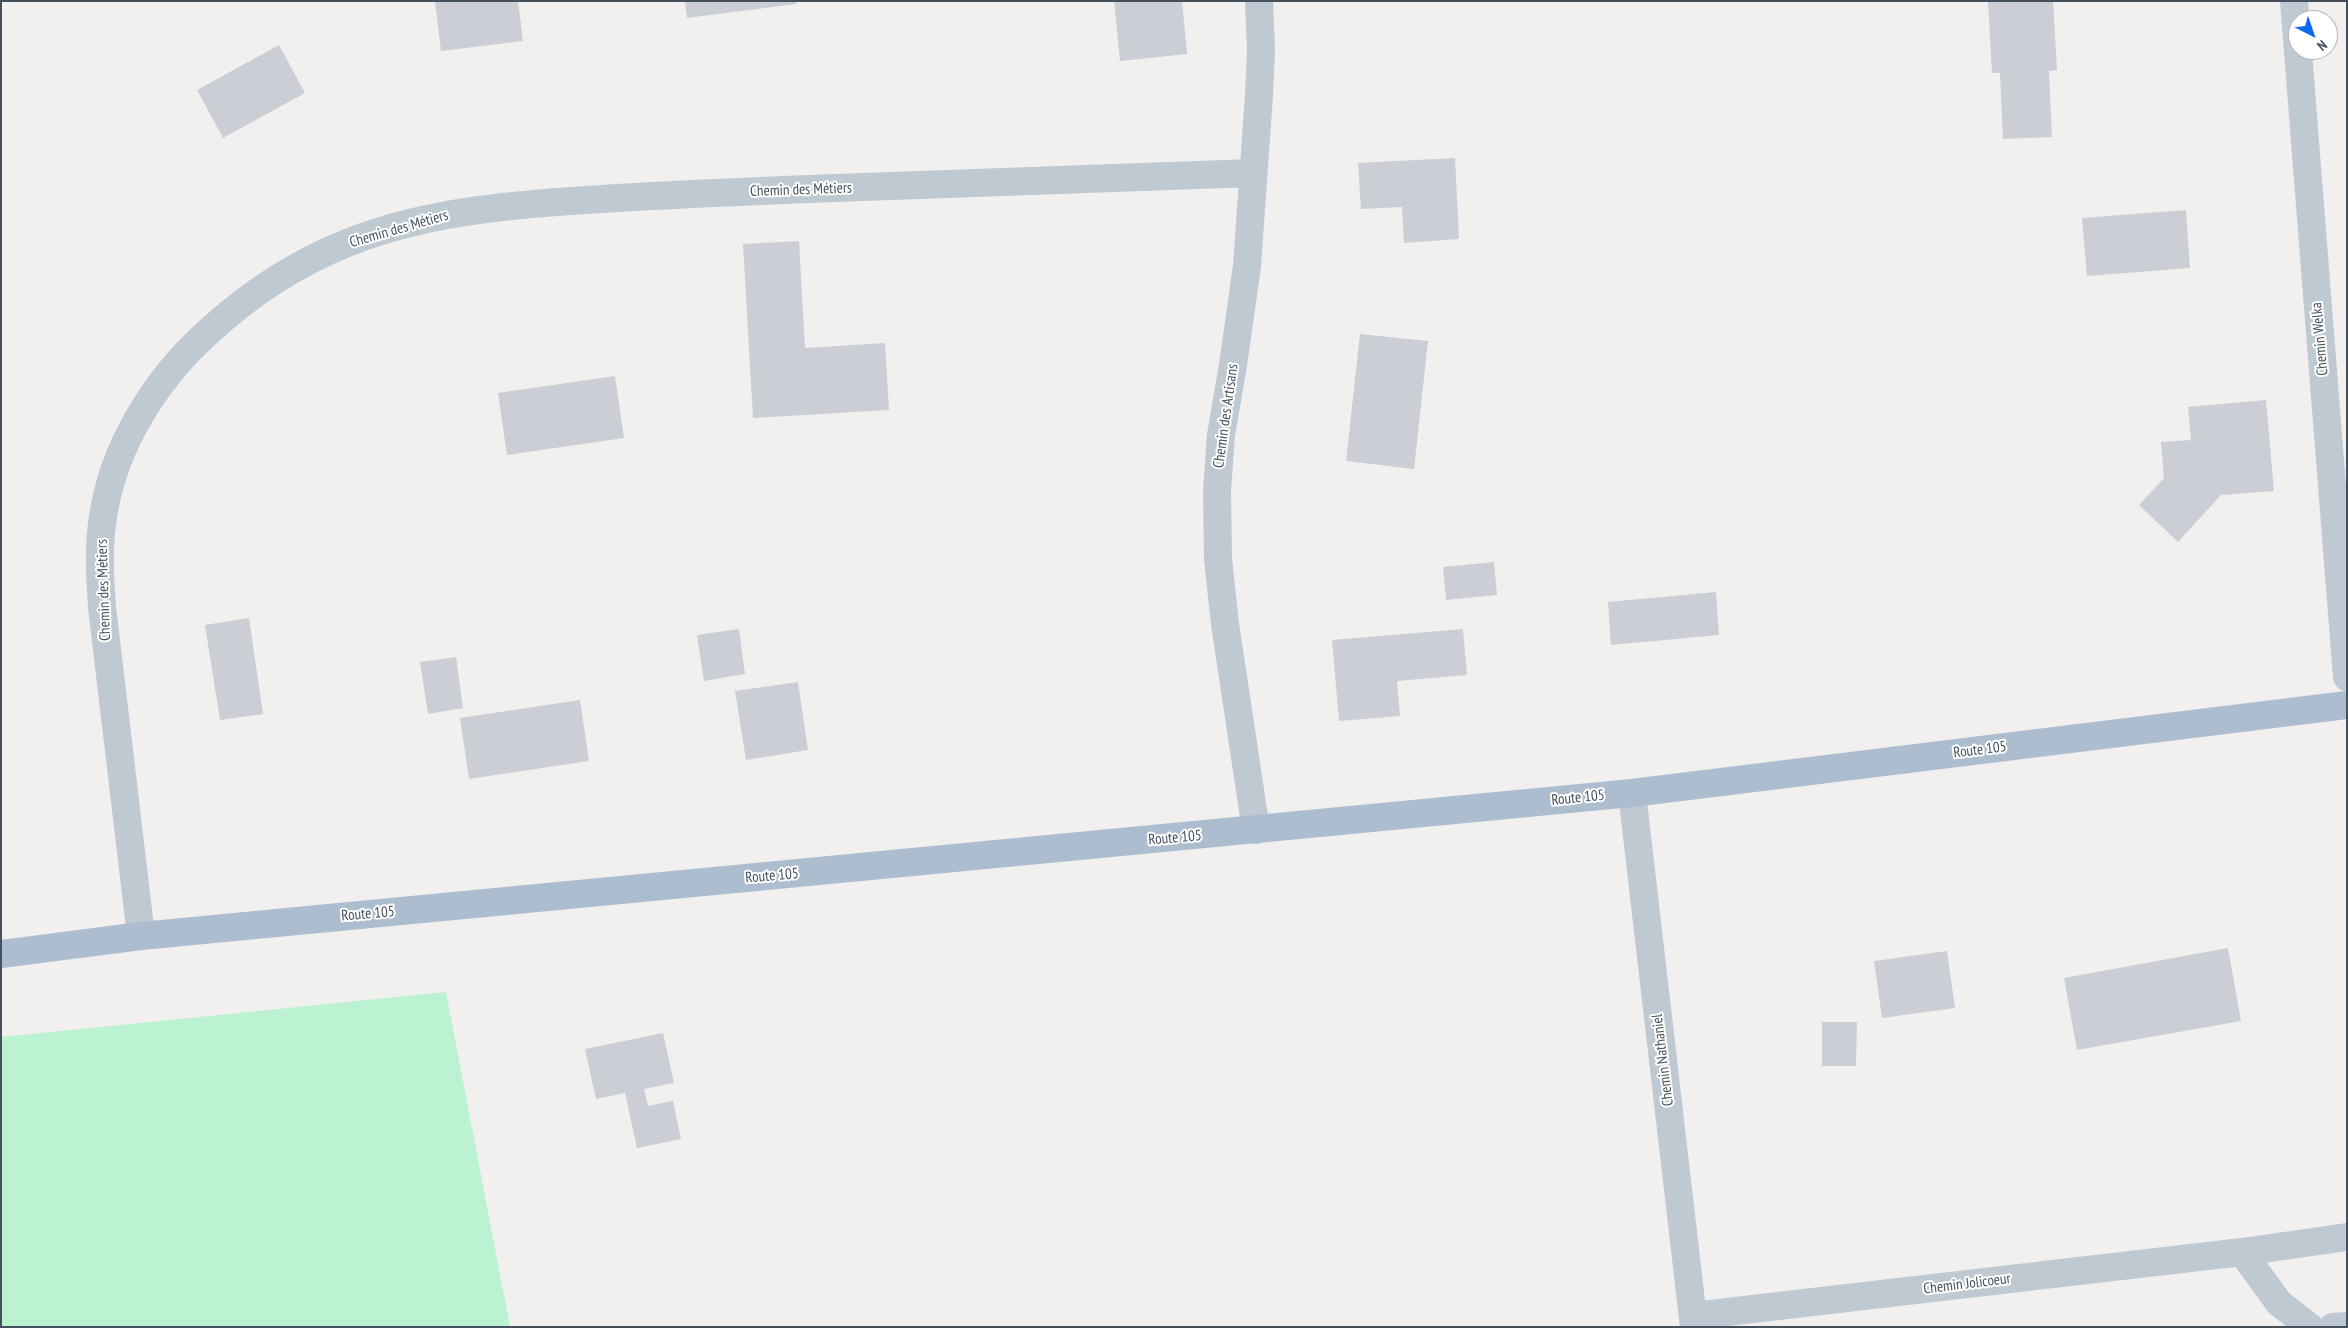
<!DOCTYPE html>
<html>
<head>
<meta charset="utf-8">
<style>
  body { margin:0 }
  #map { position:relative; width:2348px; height:1328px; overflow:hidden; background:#f2efef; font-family:"PT Sans Narrow",sans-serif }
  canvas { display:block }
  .frame { position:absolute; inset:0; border:2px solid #46515e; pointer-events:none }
  .north { position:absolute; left:2288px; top:10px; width:50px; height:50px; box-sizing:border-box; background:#fff; border:1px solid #b5b9bf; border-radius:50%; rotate:139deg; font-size:14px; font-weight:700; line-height:20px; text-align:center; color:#46515e }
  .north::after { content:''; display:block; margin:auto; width:18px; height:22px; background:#0d67ed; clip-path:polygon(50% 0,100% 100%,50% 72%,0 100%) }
</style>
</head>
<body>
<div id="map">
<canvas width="2348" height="1328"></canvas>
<div class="frame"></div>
<div class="north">N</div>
</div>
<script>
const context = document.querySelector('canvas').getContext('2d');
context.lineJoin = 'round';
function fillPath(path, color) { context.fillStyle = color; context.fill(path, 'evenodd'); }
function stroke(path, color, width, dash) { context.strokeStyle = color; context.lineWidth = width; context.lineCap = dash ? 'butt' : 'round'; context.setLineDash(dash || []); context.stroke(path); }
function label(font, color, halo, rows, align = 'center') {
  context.font = font + ' "PT Sans Narrow",sans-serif'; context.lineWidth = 4; context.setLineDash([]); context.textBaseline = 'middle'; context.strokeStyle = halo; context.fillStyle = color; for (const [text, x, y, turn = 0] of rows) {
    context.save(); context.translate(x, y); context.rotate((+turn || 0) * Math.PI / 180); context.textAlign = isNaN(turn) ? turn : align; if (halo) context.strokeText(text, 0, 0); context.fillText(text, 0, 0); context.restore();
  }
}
fillPath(new Path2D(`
  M446,992L510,1327H1V1037Z`), '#baf2d2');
fillPath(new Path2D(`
  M435,1H518L523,41L441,51Z
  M685,1H796V4L687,18Z
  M1114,1H1182L1187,54L1120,61Z
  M1988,1H2053L2057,70L2049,71L2052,137L2003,139L2000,73H1992Z
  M279,45L305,93L223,138L197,90Z
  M1455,158L1459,239L1404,243L1402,207L1361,209L1358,163Z
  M2186,210L2190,268L2087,276L2082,218Z
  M799,241L805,348L885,343L889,410L753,418L743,244Z
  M1360,334L1428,341L1414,469L1346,461Z
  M615,376L624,438L507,455L498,393Z
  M2266,400L2274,491L2221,495L2178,542L2139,505L2164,478L2161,442L2191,440L2188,407Z
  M1494,562L1497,595L1446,600L1443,567Z
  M1716,592L1719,635L1611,645L1608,602Z
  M249,618L263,714L220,720L205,625Z
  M739,629L745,674L704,681L697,635Z
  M1463,629L1467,675L1397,681L1400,716L1339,721L1332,640Z
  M456,657L463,708L428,714L420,662Z
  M798,682L808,750L746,760L735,691Z
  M580,700L589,761L469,779L460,718Z
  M2228,948L2241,1021L2077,1050L2064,978Z
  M1947,951L1955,1008L1882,1018L1874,961Z
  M1822,1022H1857L1856,1066H1822Z
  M663,1033L674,1083L644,1089L648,1106L673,1101L681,1139L637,1148L625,1093L596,1099L585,1049Z`), '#cbced4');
stroke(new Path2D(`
  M2294,1L2347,677
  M1632,793L1694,1327
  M1256,830L1225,624L1218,559L1217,491L1221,435L1233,365L1247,266L1259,95L1261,50L1259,1
  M141,936L102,607C100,578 98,547 103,517C113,447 155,380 207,333C248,295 295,264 347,243C422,213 505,205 586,200C660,195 734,192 808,189C957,184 1105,178 1253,173
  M2242,1252L2279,1303L2310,1327
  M1693,1316L2242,1252L2347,1237
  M2333,1327L2347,1326`), '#bec9d2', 28);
stroke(new Path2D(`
  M1,954L141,936L1632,793L2347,705`), '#adbdd0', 28);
label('15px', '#46515e', '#fff', [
  ["Chemin des Métiers",801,190,-2],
  ["Chemin des Métiers",399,229,-16],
  ["Chemin Welka",2320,339,-95],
  ["Chemin des Artisans",1226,416,-82],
  ["Chemin des Métiers",104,590,-92],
  ["Route 105",1980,750,-7],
  ["Route 105",1578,798,-6],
  ["Route 105",1175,838,-5],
  ["Route 105",772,876,-5],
  ["Route 105",368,914,-5],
  ["Chemin Nathaniel",1663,1060,-97],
  ["Chemin Jolicoeur",1967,1284,-7]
]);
</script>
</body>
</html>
